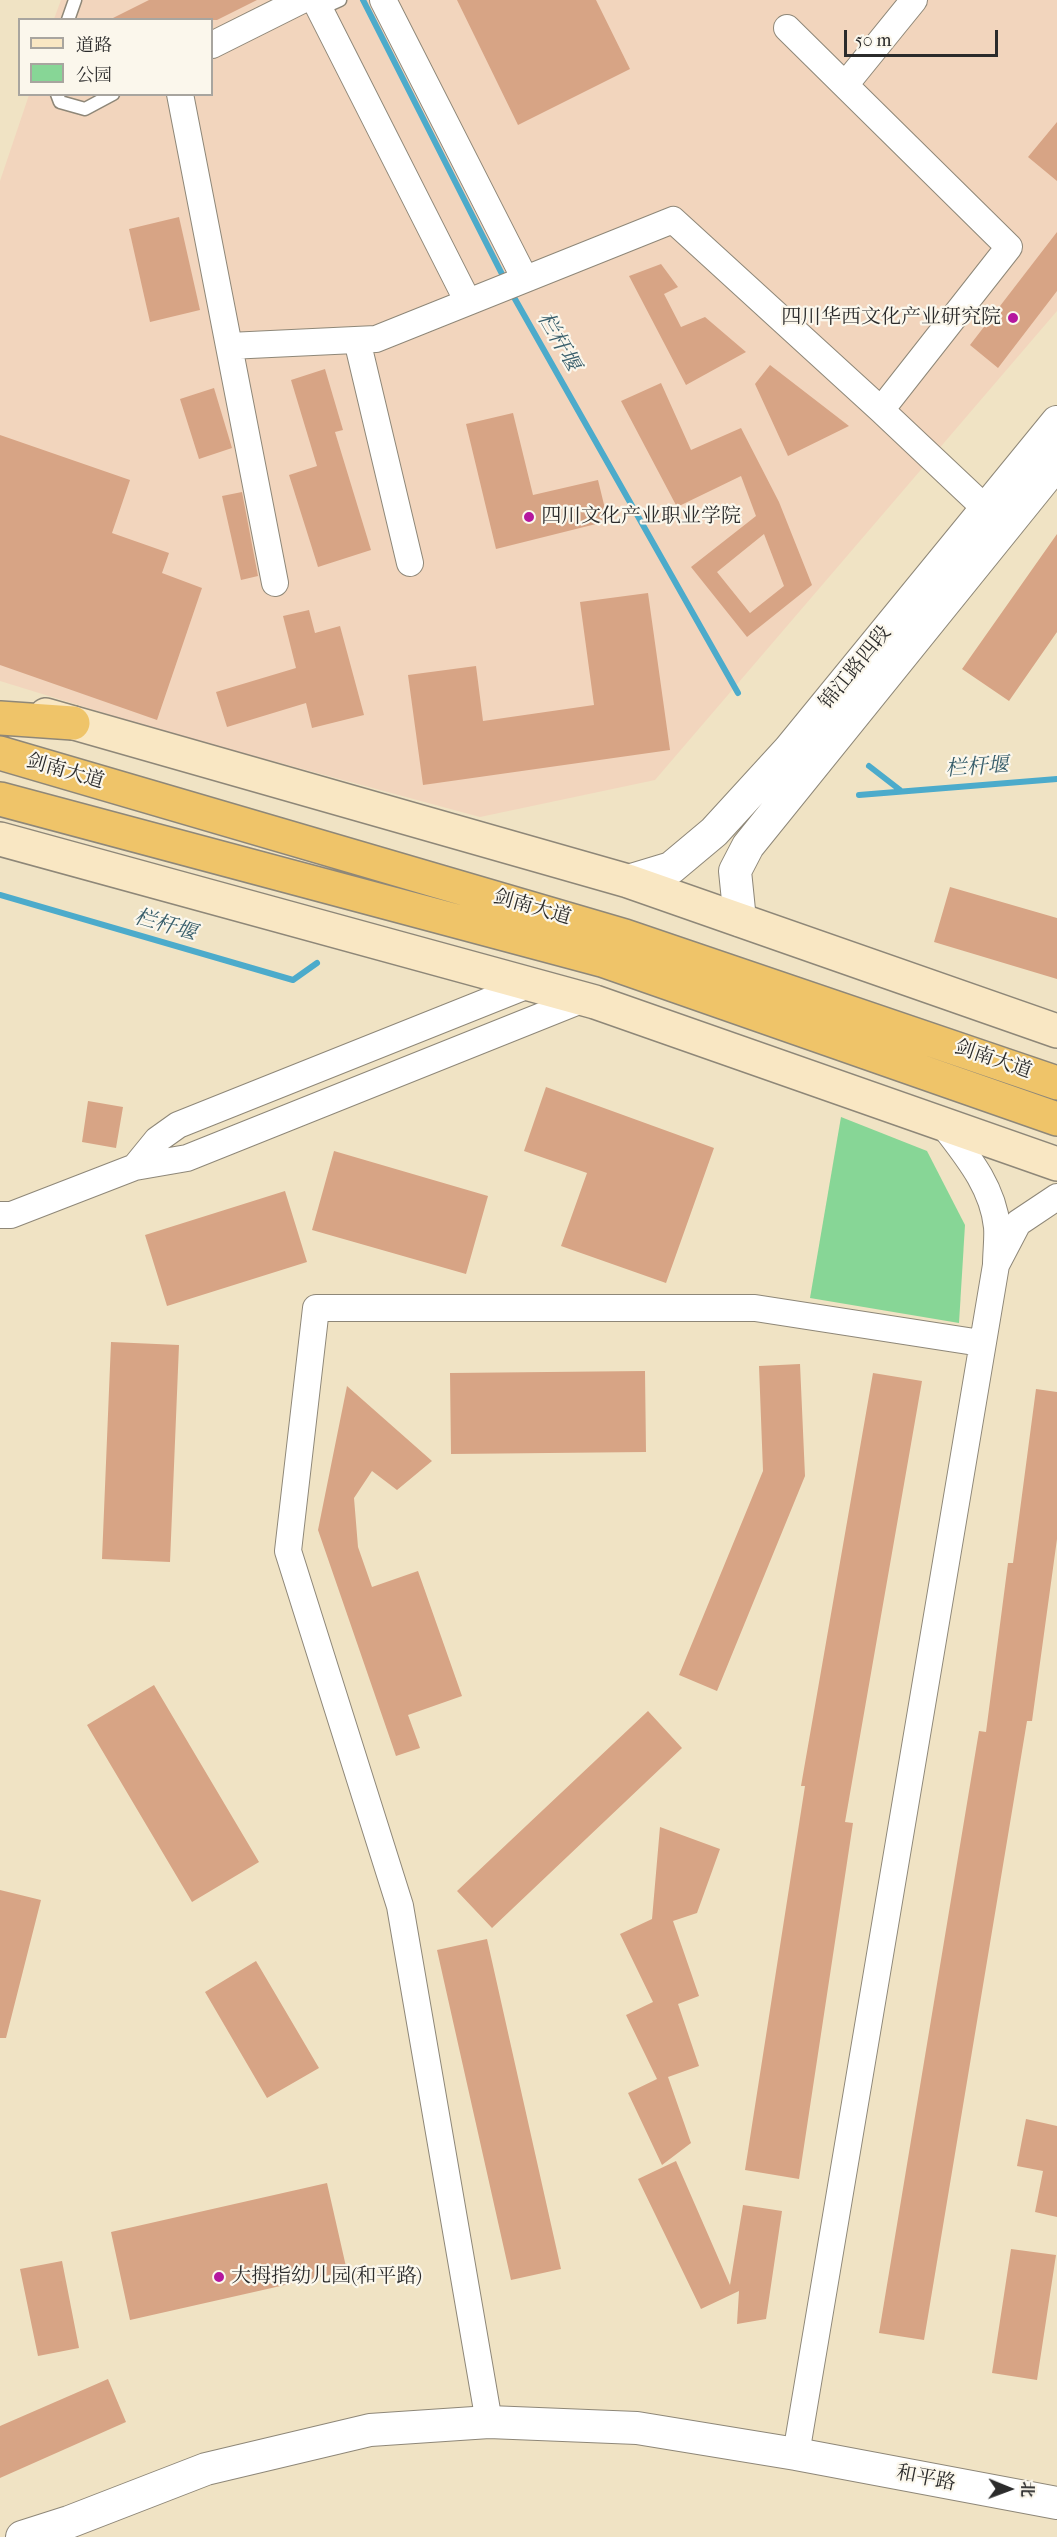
<!DOCTYPE html>
<html>
<head>
<meta charset="utf-8">
<style>
  body { margin:0 }
  #map { position:relative; width:1057px; height:2537px; overflow:hidden; background:#f0e3c4; font-family:"IM FELL French Canon","Noto Serif SC",serif }
  canvas { display:block }
  .legend { position:absolute; left:18px; top:18px; width:195px; height:78px; box-sizing:border-box; background:#fbf7ec; border:2px solid #a8a59f; margin:0; padding:8px 10px; list-style:none; font-size:18px; color:#2b2b2b }
  .legend li { display:flex; align-items:center; gap:12px; height:30px }
  .legend b { width:30px; border:2px solid #a8a59f }
  .north { position:absolute; left:979px; top:2459px; width:60px; height:60px; -webkit-text-stroke:4px #fbf7ec; paint-order:stroke; rotate:91deg; font-size:16px; font-weight:700; line-height:24px; text-align:center; color:#2b2b2b }
  .north::after { content:''; display:block; margin:auto; width:21px; height:27px; background:#2b2b2b; clip-path:polygon(50% 0,100% 100%,50% 72%,0 100%) }
  .scale { position:absolute; left:844px; top:30px; width:154px; height:27px; box-sizing:border-box; border:3px solid #2b2b2b; border-top:0; padding-left:8px; font-size:18px; line-height:21px; white-space:nowrap; color:#2b2b2b; -webkit-text-stroke:4px #fbf7ec; paint-order:stroke }
</style>
</head>
<body>
<div id="map">
<canvas width="1057" height="2537"></canvas>
<ul class="legend">
<li><b style="height:8px;background:#f9e7c3"></b>道路</li>
<li><b style="height:16px;background:#87d696"></b>公园</li>
</ul>
<div class="north">北</div>
<div class="scale">50 m</div>
</div>
<script>
const context = document.querySelector('canvas').getContext('2d');
context.lineJoin = 'round';
function fillPath(path, color) { context.fillStyle = color; context.fill(path, 'evenodd'); }
function stroke(path, color, width, dash) { context.strokeStyle = color; context.lineWidth = width; context.lineCap = dash ? 'butt' : 'round'; context.setLineDash(dash || []); context.stroke(path); }
function label(font, color, halo, rows, align = 'center') {
  context.font = font + ' "IM FELL French Canon","Noto Serif SC",serif'; context.lineWidth = 4.5; context.setLineDash([]); context.textBaseline = 'middle'; context.strokeStyle = halo; context.fillStyle = color; for (const [text, x, y, turn = 0] of rows) {
    context.save(); context.translate(x, y); context.rotate((+turn || 0) * Math.PI / 180); context.textAlign = isNaN(turn) ? turn : align; if (halo) context.strokeText(text, 0, 0); context.fillText(text, 0, 0); context.restore();
  }
}
fillPath(new Path2D(`
  M61,0H1057V311L655,780L480,817L169,733L0,681V181L29,95L212,94V20L54,19Z`), '#f2d5bd');
fillPath(new Path2D(`
  M841,1117L927,1151L965,1225L959,1323L810,1298Z`), '#87d696');
stroke(new Path2D(`
  M363,0L505,280
  M511,292L738,693
  M869,766L900,790
  M859,795L1057,779
  M0,895L293,980L317,963`), '#4cabcb', 6);
fillPath(new Path2D(`
  M149,0H257L217,20H109Z
  M457,0H596L630,69L518,125Z
  M1057,122V181L1028,157Z
  M179,217L200,310L150,322L129,229Z
  M1057,232V291L998,368L970,345Z
  M661,264L678,287L664,294L681,327L705,317L746,352L686,385L629,276Z
  M770,365L849,426L788,456L755,384Z
  M325,369L343,430L335,432L371,550L318,567L289,475L317,466L291,380Z
  M661,383L691,450L741,428L779,502L812,585L747,637L691,567L756,516L741,476L677,507L621,401ZM764,534L784,586L750,613L717,572Z
  M214,388L232,448L199,459L180,399Z
  M513,413L533,495L598,480L608,521L496,549L466,424Z
  M0,435L130,480L112,533L169,553L162,573L202,588L157,720L0,665Z
  M242,492L258,576L241,580L222,496Z
  M1057,534V632L1009,701L962,669Z
  M648,593L670,750L423,785L408,675L476,666L483,721L594,705L580,602Z
  M309,610L315,633L340,626L364,715L312,728L306,703L227,727L216,692L296,668L283,616Z
  M950,887L1057,918V979L934,942Z
  M546,1087L714,1148L666,1283L561,1246L587,1173L524,1151Z
  M88,1101L123,1107L116,1148L82,1142Z
  M334,1151L488,1196L466,1274L312,1230Z
  M285,1191L307,1262L167,1306L145,1235Z
  M111,1342L179,1345L170,1562L102,1559Z
  M800,1364L805,1476L717,1691L679,1675L763,1471L759,1366Z
  M645,1371L646,1452L451,1454L450,1373Z
  M873,1373L922,1381L845,1822L853,1823L799,2179L745,2170L805,1786H801Z
  M347,1386L432,1461L397,1490L372,1471L354,1498L358,1547L372,1587L418,1571L462,1696L408,1715L420,1748L396,1756L318,1530Z
  M1036,1389L1057,1392V1539L1032,1721H1027L924,2340L879,2333L979,1731L986,1732L1008,1563H1013Z
  M154,1685L259,1862L192,1902L87,1725Z
  M648,1711L682,1748L492,1928L457,1891Z
  M660,1827L720,1849L697,1913L673,1921L699,1996L678,2004L699,2066L668,2077L691,2143L662,2165L628,2093L657,2079L626,2015L653,2002L620,1934L652,1919Z
  M0,1890L41,1900L6,2038H0Z
  M487,1939L561,2269L511,2280L437,1950Z
  M256,1961L319,2068L267,2098L205,1992Z
  M1026,2119L1057,2126V2217L1035,2212L1043,2171L1017,2166Z
  M676,2161L730,2285L743,2205L782,2211L766,2319L737,2324L739,2291L701,2309L638,2179Z
  M327,2183L347,2271L130,2320L111,2232Z
  M1011,2249L1056,2255L1037,2380L992,2373Z
  M62,2261L79,2348L38,2356L20,2269Z
  M108,2379L126,2422L0,2478V2426Z`), '#d7a485');
const service = new Path2D(`
  M320,9L340,0
  M68,20L75,0
  M57,94L60,102L85,109L113,94`);
const minor = new Path2D(`
  M315,0L468,302
  M383,0L525,279
  M787,28L1009,247L881,410
  M212,45L302,0
  M845,85L914,0
  M180,94L275,583
  M357,340L410,563
  M229,346L376,339L673,220L881,410L986,509
  M531,984L178,1125L157,1140L135,1167L187,1158L584,999
  M944,1126C967,1156 993,1187 997,1227C998,1239 996,1252 996,1265L1018,1223L1057,1197
  M0,1215H11L135,1167
  M489,2422L400,1906L288,1551L316,1308H755L981,1343
  M796,2454L996,1265`);
const tertiary = new Path2D(`
  M628,881L671,868L714,832L789,750L1057,422
  M740,920L735,871L748,846L1057,463
  M22,2537L69,2522L206,2469L370,2430L489,2422L637,2428L796,2454L1057,2503`);
const secondary = new Path2D(`
  M46,715L628,881L1057,1031
  M0,839L595,1002L1057,1164`);
const trunk = new Path2D(`
  M0,718L73,723
  M0,753L625,936L1057,1083
  M0,799L602,960L1057,1119`);
stroke(service, '#8e8778', 15);
stroke(minor, '#8e8778', 28);
stroke(tertiary, '#8e8778', 34);
stroke(secondary, '#8e8778', 36);
stroke(trunk, '#8e8778', 36);
stroke(service, '#fff', 12);
stroke(minor, '#fff', 26);
stroke(tertiary, '#fff', 32);
stroke(secondary, '#f9e7c3', 33);
stroke(trunk, '#efc469', 33);
for (const [x, y, r, color] of [
  [1013,318,6,"#b5179e"],
  [529,517,6,"#b5179e"],
  [219,2277,6,"#b5179e"]
]) { const dot = new Path2D(); dot.arc(x, y, r, 0, 2 * Math.PI); context.fillStyle = color; context.fill(dot); stroke(dot, '#fbf7ec', 2); }
label('20px', '#2b2b2b', '#fbf7ec', [
  ["四川华西文化产业研究院",1001,318,"right"],
  ["四川文化产业职业学院",541,517],
  ["大拇指幼儿园(和平路)",231,2277]
], 'left');
label('20px', '#2b2b2b', '#fbf7ec', [
  ["锦江路四段",856,668,-51],
  ["剑南大道",65,772,16],
  ["剑南大道",532,908,16],
  ["剑南大道",993,1060,19],
  ["和平路",926,2479,11]
]);
label('italic 21px', '#385e6b', '#fbf7ec', [
  ["栏杆堰",558,342,60],
  ["栏杆堰",977,768,-4],
  ["栏杆堰",165,926,16]
]);
</script>
</body>
</html>
